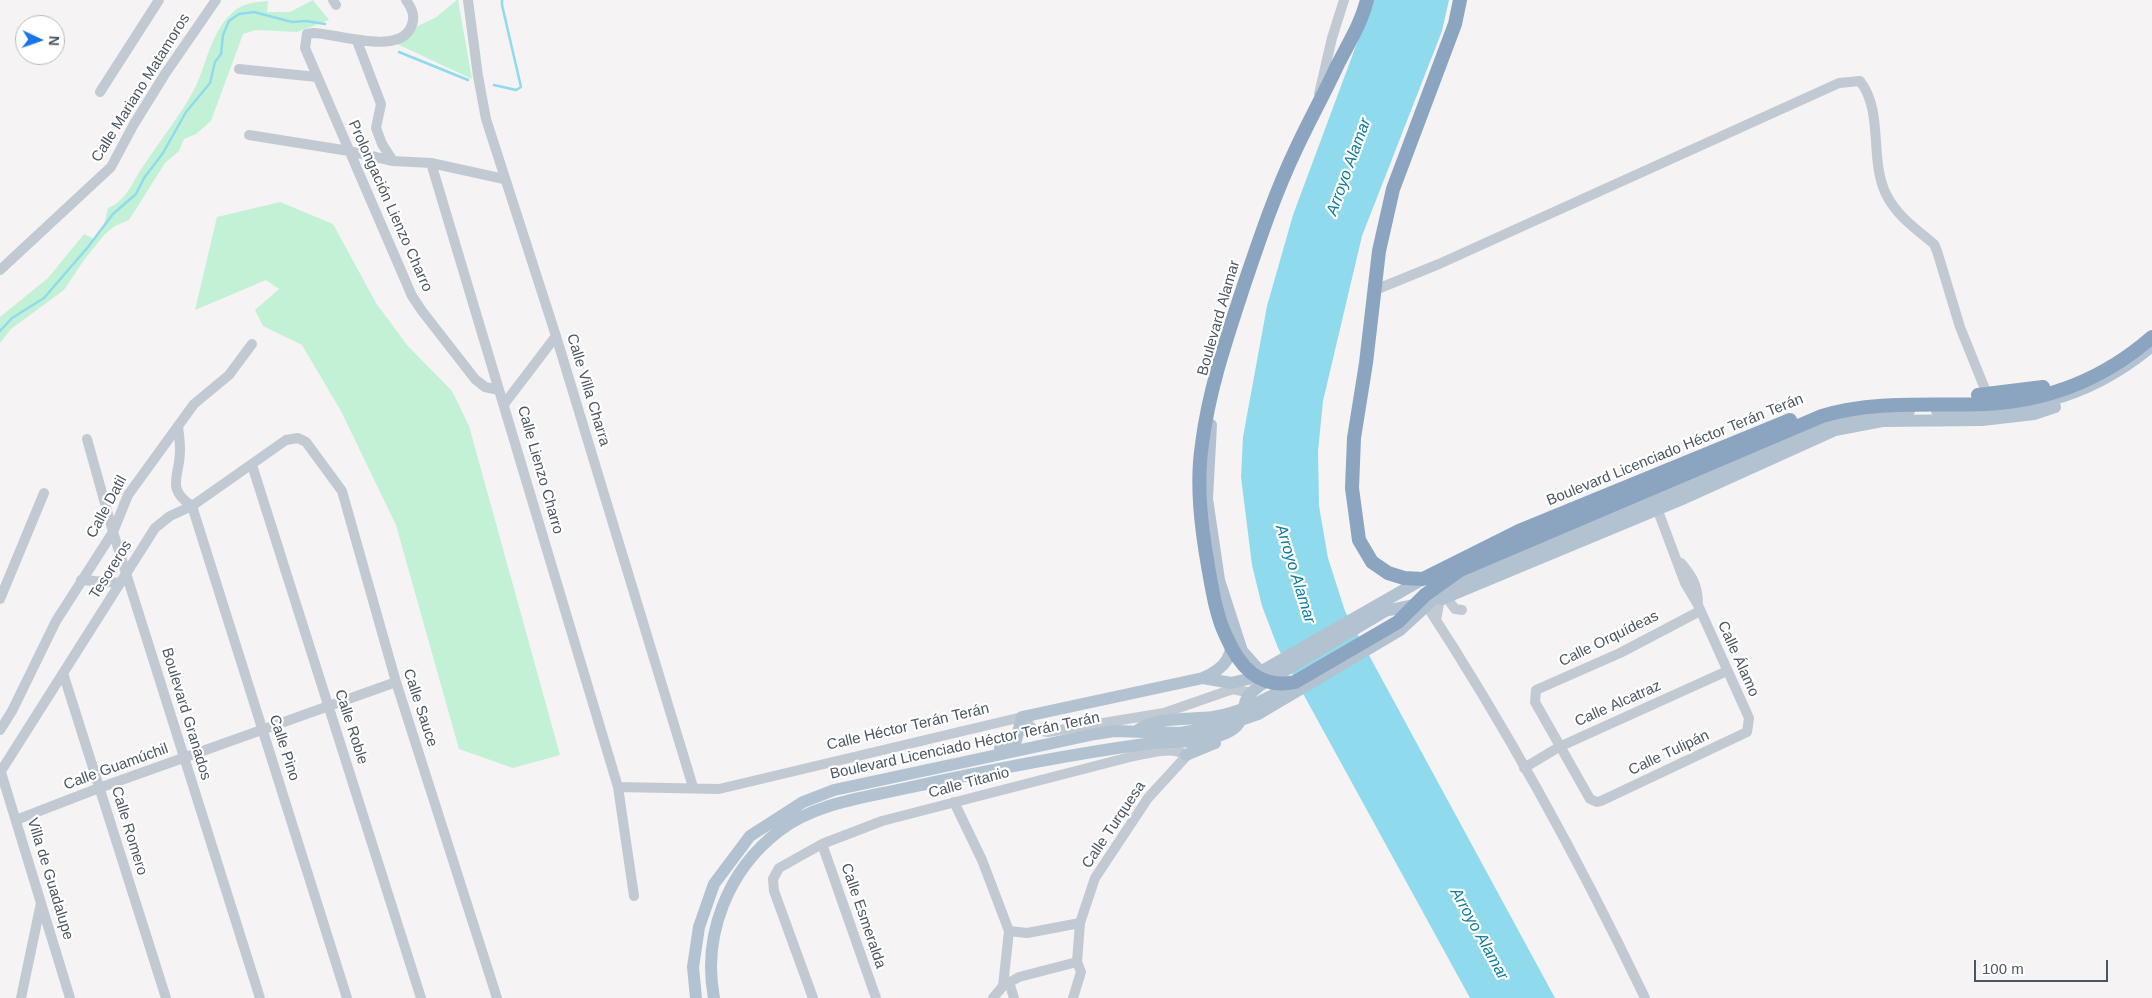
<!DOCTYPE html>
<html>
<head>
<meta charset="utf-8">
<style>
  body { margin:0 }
  #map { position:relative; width:2152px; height:998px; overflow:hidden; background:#f5f3f3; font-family:Helvetica,sans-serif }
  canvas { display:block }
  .north { position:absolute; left:15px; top:15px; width:50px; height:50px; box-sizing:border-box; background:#fff; border:1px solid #b7bbc0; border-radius:50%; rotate:93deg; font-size:14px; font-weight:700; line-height:20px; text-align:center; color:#4a5661 }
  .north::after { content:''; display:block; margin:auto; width:18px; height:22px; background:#1a73e8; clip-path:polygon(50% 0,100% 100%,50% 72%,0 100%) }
  .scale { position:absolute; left:1974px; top:960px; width:134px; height:22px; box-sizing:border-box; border:2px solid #4a5661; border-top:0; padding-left:6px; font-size:15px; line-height:18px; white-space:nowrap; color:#4a5661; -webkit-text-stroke:4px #fff; paint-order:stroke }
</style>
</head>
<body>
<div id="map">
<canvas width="2152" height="998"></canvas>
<div class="north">N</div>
<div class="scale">100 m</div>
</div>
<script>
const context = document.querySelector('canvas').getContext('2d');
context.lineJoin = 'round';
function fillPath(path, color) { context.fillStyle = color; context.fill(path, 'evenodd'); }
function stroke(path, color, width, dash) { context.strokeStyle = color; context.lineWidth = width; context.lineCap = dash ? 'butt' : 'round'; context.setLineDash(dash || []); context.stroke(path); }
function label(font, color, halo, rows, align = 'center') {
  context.font = font + ' Helvetica,sans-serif'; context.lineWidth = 4.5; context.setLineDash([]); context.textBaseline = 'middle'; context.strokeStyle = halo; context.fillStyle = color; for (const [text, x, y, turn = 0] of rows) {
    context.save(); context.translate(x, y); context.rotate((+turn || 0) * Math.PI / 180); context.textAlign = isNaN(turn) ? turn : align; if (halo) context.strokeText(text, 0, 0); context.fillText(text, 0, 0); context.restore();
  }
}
fillPath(new Path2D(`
  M313,0L329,20L297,32L256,30L243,34L211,121L196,134L184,139L179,151L165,163L129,220L115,226L105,234L84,260L64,290L11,329L0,343V317L48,278L84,234L94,239L104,225L108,208C127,201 133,180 144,165C161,139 180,116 195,88C207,63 211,32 232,13C242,3 255,2 268,1L267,12H290Z
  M457,0H458L472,79L395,43L409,30L435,18Z
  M280,202L333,224L376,303L407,345L452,391L469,426L560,755L513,768L459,749L396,525L341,411L302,345L263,326L255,310L279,289L266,280L195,310L217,217Z`), '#c3f1d5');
fillPath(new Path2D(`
  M1373,0H1449L1442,31L1362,236L1323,401L1318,451L1319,506L1328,558L1345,611L1555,998H1470L1278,648L1262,606L1252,565L1241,477L1243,437L1267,306L1293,215Z`), '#90daee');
stroke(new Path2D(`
  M399,52L468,80
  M494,85L516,90L521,87L502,5V0
  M0,331L12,318L44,298L88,247L113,214L136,194L144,178L163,153L186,112L210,83L215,62L221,54L223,35L229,21L239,14L254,12L292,22L306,21L325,24`), '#90daee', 2.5);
stroke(new Path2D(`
  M333,0L336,5
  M406,0C413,10 416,18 410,29C396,55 335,33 313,33L307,34L305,48L412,296L422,311L475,379L485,387L499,390
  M468,0L478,76L486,119L556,336L693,787
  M357,41L381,104L376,128L382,144L393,161
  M239,69L317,77
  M100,92L159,0
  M1319,94L1332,38L1344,0
  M249,135L349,151L393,161L431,163L504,179
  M431,163L618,787L634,896
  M0,270L111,167L134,124L165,74L216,0
  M1375,290L1439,264L1839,83L1860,81C1884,112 1869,159 1886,194C1896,215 1916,229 1934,244L1937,251L1960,327L1987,394
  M505,403L556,336
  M178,427C179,434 180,443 180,450C180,477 165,488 192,506L347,998
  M87,439L113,532L260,998
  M252,465L421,998
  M1655,503L1685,583L1698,605L1749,718L1747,732L1601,801L1597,802L1590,799L1535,702L1536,690L1620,653L1700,611
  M1681,563C1693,577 1698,586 1698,605
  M81,580L120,583
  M1446,597L1455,609L1462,610
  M0,599L44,493
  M1425,603C1506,727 1581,864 1645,998
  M1436,620L1440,599
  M63,673L166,998
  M0,730L12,711L56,621L113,532L128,495L194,404L229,375L252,344
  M1524,768L1559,747L1727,671
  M0,769L70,998
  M1,771L155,528L170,516L192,506L286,440L298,438L306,442L342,491L396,682L497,998
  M618,787L719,789L1022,717L1034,730L1048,732L1164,713L1233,689L1251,693
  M954,802L982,860L1009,931L1003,986
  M16,820L99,788L396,682
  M822,844L876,998
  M1009,931L1027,933L1080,923
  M1009,982L1014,998
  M21,998L41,903
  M813,998L774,891L773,879L779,868L822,844L882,821L1134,756C1150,753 1172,746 1186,755
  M993,998L1003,986L1019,977L1077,962
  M1073,998L1081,972L1077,962L1080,923L1095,878L1148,798L1191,751`), '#c1cad2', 10);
stroke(new Path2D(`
  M1937,411C2021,412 2085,402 2152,346
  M1211,425L1207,499L1219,580L1242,651L1258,669L1272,675
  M1442,599L1680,500L1835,430L1882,421L1982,420L2034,414L2055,407
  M1203,678L1231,683L1248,679L1423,579
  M1138,730C1158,716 1189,720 1213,717C1243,712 1270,698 1295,682
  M1000,748L1015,744L1022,717L1203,678C1228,667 1232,656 1234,629
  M1186,755L1215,743
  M696,998L693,967L699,927L714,884L750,836L803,802L834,790L1095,734L1114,731L1180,733L1226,725L1258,714L1400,630L1436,597L1462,579C1540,547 1619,516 1696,482C1765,451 1831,411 1909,411
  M714,998C702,935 728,870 779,831C815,803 864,798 907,788C985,771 1065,755 1145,744C1173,740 1199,745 1226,733C1247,724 1240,710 1248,696C1251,692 1256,689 1259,686L1385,611L1418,604`), '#b3c2d1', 12);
stroke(new Path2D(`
  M1367,0C1361,24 1348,44 1337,66C1324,94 1309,121 1296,149C1275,193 1260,238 1244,285C1227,337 1209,389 1202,444C1196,484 1201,526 1208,566C1212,589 1216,615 1226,636C1239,666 1259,690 1295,682L1398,622L1425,595L1460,570L1822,416C1876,400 1930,406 1985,404C2049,401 2104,379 2152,337
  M1460,0L1455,24L1393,189L1379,251L1366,363L1354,438L1352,488L1359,540L1372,562L1388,573L1404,578L1423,579L1519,531L1790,420
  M1978,395L2043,387`), '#8ba5c1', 14);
label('15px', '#4a5661', '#fff', [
  ["Calle Mariano Matamoros",141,88,-58],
  ["Prolongación Lienzo Charro",390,206,66],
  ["Boulevard Alamar",1219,318,-74],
  ["Calle Villa Charra",588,390,73],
  ["Boulevard Licenciado Héctor Terán Terán",1675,450,-22],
  ["Calle Lienzo Charro",540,470,74],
  ["Calle Datil",107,507,-62],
  ["Tesoreros",111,570,-58],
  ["Calle Orquídeas",1609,639,-26],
  ["Calle Álamo",1738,659,66],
  ["Calle Alcatraz",1618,704,-24],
  ["Calle Sauce",420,708,72],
  ["Boulevard Granados",186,714,73],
  ["Calle Roble",351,727,72],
  ["Calle Héctor Terán Terán",908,727,-13],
  ["Boulevard Licenciado Héctor Terán Terán",965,746,-12],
  ["Calle Pino",284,748,72],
  ["Calle Tulipán",1669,753,-25],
  ["Calle Guamúchil",116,767,-20],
  ["Calle Titanio",969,783,-15],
  ["Calle Turquesa",1114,825,-56],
  ["Calle Romero",129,831,73],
  ["Villa de Guadalupe",50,879,73],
  ["Calle Esmeralda",863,916,71]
]);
label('italic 16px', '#0c7c9b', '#fff', [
  ["Arroyo Alamar",1349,167,-70],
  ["Arroyo Alamar",1295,574,73],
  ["Arroyo Alamar",1479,934,61]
]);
</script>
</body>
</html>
